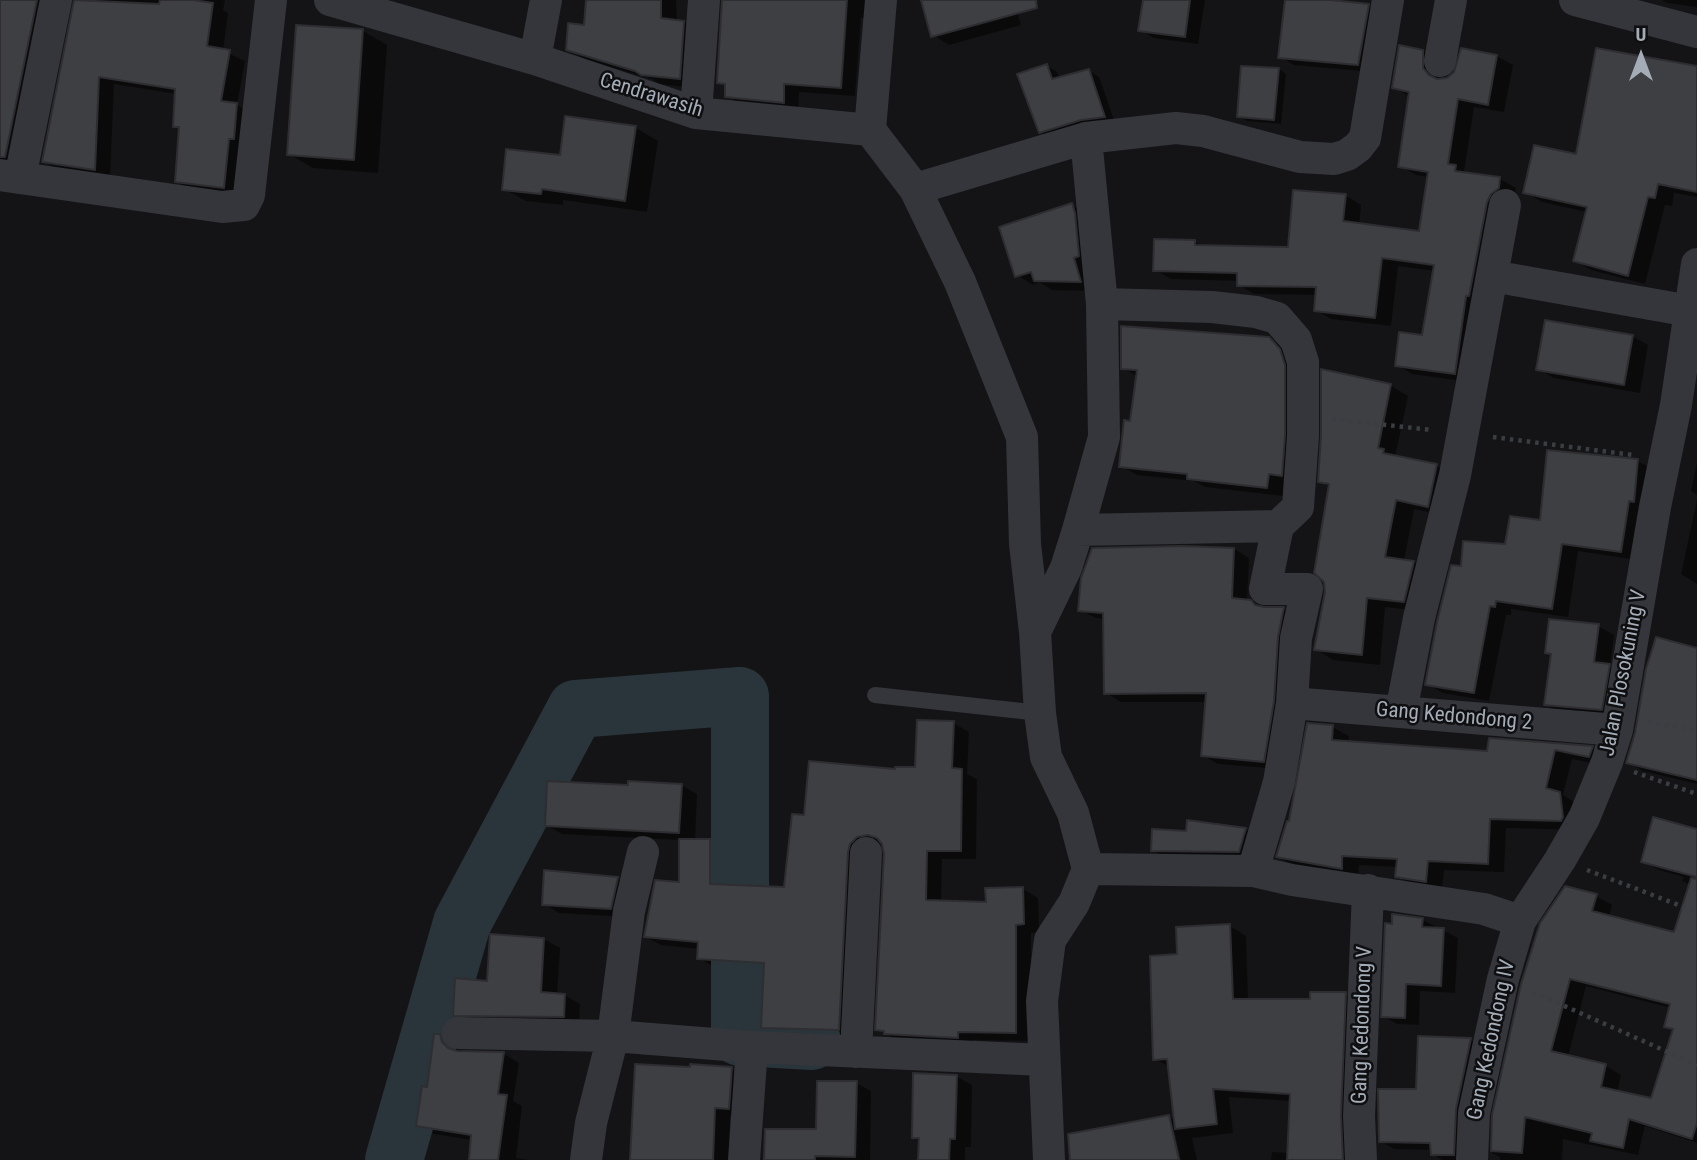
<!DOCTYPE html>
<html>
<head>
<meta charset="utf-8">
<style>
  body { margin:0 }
  #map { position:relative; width:1697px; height:1160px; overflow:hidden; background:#141416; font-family:"Roboto Condensed",sans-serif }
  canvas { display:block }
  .north { position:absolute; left:1606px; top:21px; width:70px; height:70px; -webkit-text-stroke:5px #0f0f11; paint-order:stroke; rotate:0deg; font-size:19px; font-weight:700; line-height:28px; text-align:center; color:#a4adb7 }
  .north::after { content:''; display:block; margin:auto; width:24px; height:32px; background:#a4adb7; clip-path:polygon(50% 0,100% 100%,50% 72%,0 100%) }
</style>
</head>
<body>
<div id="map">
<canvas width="1697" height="1160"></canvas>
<div class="north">U</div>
</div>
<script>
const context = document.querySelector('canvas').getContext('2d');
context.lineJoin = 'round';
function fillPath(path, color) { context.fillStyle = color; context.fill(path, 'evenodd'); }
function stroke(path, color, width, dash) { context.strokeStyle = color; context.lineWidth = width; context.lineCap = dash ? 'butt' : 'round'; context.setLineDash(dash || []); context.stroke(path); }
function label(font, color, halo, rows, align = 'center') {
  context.font = font + ' "Roboto Condensed",sans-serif'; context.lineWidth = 5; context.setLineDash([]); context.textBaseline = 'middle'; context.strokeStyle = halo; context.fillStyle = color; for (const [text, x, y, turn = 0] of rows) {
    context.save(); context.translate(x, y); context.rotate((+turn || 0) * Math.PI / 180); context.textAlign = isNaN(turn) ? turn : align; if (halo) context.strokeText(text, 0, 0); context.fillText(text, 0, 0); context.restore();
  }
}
fillPath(new Path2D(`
  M0,0H56L21,165L0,166Z
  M76,0H225L223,10L228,13L223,51L245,61L237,105L251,113L239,196L192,190L176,181L181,129L175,126L177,94L114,84L110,178L59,170L44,162Z
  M587,0H676L677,22H684L700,32L696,88L659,84L652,79L584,59L568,49L585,26Z
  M724,0H866V18H861L855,96L799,92L798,111L742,105L727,96V87L718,82Z
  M923,0H1014L1021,25L949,45L933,35Z
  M1145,0H1205L1198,44L1154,38L1140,30Z
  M1287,0H1329L1368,6L1382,14L1373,72L1294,65L1280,57Z
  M1662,0H1697V7L1667,3Z
  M363,31L387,45L378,173L313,168L289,154Z
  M1423,51L1439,60L1440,81L1448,80L1497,56L1513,65L1504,112L1474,107L1464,172L1500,179L1516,188L1470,382L1412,374L1397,365L1423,337L1434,271L1398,266L1391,326L1331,319L1316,310L1317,295L1254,294L1239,285V281L1171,279L1155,270L1194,241L1203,247L1290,248L1345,195L1361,205L1359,225L1421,233L1429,177L1416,175L1400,166L1410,97L1394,87Z
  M1047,66L1057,72L1060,79L1089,71L1099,77L1115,123L1051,138L1040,132Z
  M1697,68V197L1674,193L1672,206L1665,205L1645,284L1591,270L1575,260L1587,212L1542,202L1525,192Z
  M1279,69L1286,74L1281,124L1247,121L1239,116Z
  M567,118L636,128L658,141L647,212L563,200V205L526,201L504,189L561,157Z
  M1071,205L1087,214L1096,291L1052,290L1039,282L1033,285L1017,275Z
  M1632,336L1648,345L1640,393L1554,378L1538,369Z
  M1268,338L1285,348L1295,360L1283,496L1205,487L1194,481L1137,475L1121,466L1131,423L1137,376L1123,368Z
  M1390,385L1408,396L1395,457L1437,466L1455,476L1446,516L1414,509L1404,561L1414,562L1432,573L1422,611L1385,607L1380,665L1333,660L1316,649L1327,592L1330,487L1320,481Z
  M1638,461L1654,470L1637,560L1578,551L1568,617L1511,609V615H1506L1489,701L1443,693L1427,684L1462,568L1507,546Z
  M1697,463V495L1691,491Z
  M1697,500V584L1681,574Z
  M1234,549L1249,558L1247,601L1262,609H1284L1299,618L1279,769L1218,764L1202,755L1207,702H1121L1106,693L1105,619L1096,618L1080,610Z
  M1598,626L1614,635L1610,666L1625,675L1617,718L1562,714L1546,705L1553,656L1547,652Z
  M1697,651V784L1643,771L1628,762Z
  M953,723L969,732L967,774L977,779L976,859H942L941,902L987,904L1023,889L1038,898L1039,932L1031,933V1041L973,1040V1046L893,1038L877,1029L886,854L883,843L874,844L854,1038L778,1036L763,1027L766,970L714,967L699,958V949L661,945L646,937L681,884V840L562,834L546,825L630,787L681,785L697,794L695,841H709L725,850V887L786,889L805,817L897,771L917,769Z
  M1332,727L1349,736L1348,743L1488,753L1592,748L1608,758L1606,766L1572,759L1563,795L1576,803L1578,830L1506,828L1504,872L1444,870L1442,890L1414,886L1397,876L1398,867L1359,865L1358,877L1295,866L1278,857Z
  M1189,822L1246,830L1259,837L1252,859L1166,858L1153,850L1188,833Z
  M1697,830V1143L1645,1126L1638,1155L1563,1139L1562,1160H1500V1157L1492,1153L1494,1116L1596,896L1612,905L1609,917L1675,934L1690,885L1682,881L1684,877L1659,870L1643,861ZM1586,986L1671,1008L1666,1026L1674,1031L1652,1100L1617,1092L1621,1075L1606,1066L1568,1057Z
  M545,872L618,878L633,888L627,917L559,913L544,904Z
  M1423,920L1458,938L1455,993L1420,991L1419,1025L1397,1024L1383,1016Z
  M1230,926L1246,936L1248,1001H1311L1345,994L1361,1004L1358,1160H1271L1272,1152L1289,1153L1291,1101L1229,1097L1233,1133L1192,1138L1197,1160H1181L1174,1130H1170L1177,1160H1072L1169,1117L1176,1121L1170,1067L1155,1059L1179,956Z
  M544,939L560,948L557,995H564L580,1004L579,1025L470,1024L454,1015L489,982Z
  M439,1036L456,1046L458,1053L504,1054L519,1063L513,1101L522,1106L516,1158L529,1160H471L472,1140L434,1134L418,1125Z
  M1420,1038L1471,1040L1484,1047L1467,1160H1442L1433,1154L1432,1150L1394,1149L1380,1141L1417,1091Z
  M732,1069L747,1078L744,1117L730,1116L729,1160H632Z
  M956,1076L972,1085L971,1147H965V1160H920V1141L913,1137Z
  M856,1083L871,1091L870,1160H766L818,1130Z`), '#0007');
stroke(new Path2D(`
  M394,1160L462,923L576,709L740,696V1037L812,1041`), '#29353b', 58);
const building = new Path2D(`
  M0,0H37L5,157H0Z
  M74,0L159,4L160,0H193L213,3L207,46L230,50L221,101L237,103L234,139H229L224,188L175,182L179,127H173L175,89L99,77L95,170L42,162Z
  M586,0H661V18L684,21L680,79L641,75L635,71L566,50L568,23L584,25Z
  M722,0H847L841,88L784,84V103L725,97V84L717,83Z
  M921,0H1036L1037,8L931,37Z
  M1143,0H1190L1185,37L1138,31Z
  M1285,0H1331L1369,4L1358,65L1278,58Z
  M296,25L363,29L354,160L287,155Z
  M1399,45L1423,50V68L1429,75L1437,79L1447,78L1454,72L1461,48L1497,55L1488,105L1458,99L1448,164L1456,165L1455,171L1500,177L1499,188L1491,194L1487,202L1469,296H1466L1455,374L1395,366L1399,332L1422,335L1434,265L1382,258L1375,318L1314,311L1316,287L1237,286V273L1153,271L1154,239L1195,240V245L1288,247L1293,190L1346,194L1343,221L1419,231L1428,172L1398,167L1409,92L1392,88Z
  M1596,48L1697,66V192L1658,184L1655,198L1648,197L1628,276L1573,261L1587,207L1523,193L1534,145L1576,154Z
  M1047,64L1052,79L1089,69L1105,117L1081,120L1039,133L1017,74Z
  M1241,66L1279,68L1274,120L1237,117Z
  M565,116L636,126L625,201L542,189L541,194L502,190L506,149L560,155Z
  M1072,203L1075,213L1079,256L1074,258L1081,282L1034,281L1031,272L1015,277L999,227Z
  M1545,320L1633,335L1624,385L1536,370Z
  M1121,326L1269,337L1280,349L1285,365V435L1282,476L1269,474L1267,488L1187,479V474L1119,467L1124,420L1130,421L1137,370L1121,369Z
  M1321,369L1391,384L1378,448L1384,449L1383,453L1437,464L1428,507L1396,500L1385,557L1414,561L1404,602L1367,598L1362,655L1314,650L1325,592L1324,582L1314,573L1329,484L1318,482L1321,436Z
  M1547,450L1638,459L1634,502L1629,501L1621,552L1562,544L1552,609L1496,601L1495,607L1490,606L1474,693L1425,685L1437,622L1451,565L1461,566L1463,541L1505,544L1510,516L1540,520Z
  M1182,546L1234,548L1232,598L1251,600L1255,605L1264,607H1284L1278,637L1274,701L1264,762L1201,756L1206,693L1104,694L1103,613L1078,611L1081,578L1092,548Z
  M1549,619L1599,624L1594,662L1610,664L1602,710L1544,705L1551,654L1545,653Z
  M1656,637L1697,648V780L1626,763L1635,733L1646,669Z
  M917,720L954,721L952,768L962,769L961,851H927L926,900L986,902L985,888L1023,887L1024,924L1016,925V1033L958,1032V1038L884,1034V1031L875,1030L884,854L882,844L877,838L868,835L857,837L850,844L848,852L839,1030L761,1028L764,963L697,959L698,942L644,937L655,880L679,882V839H710V884L784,887L792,814L804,815L809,761L895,769V767H915Z
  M1307,723L1333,725L1332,740L1487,751L1489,738L1593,746L1589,757L1555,750L1546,788L1560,792L1563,817L1561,821L1490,819L1488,864L1428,861L1426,882L1395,877L1397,859L1342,856V869L1276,857L1287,821H1289Z
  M547,781L628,785V781L682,784L679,833L545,826Z
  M1653,817L1697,829V877L1641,862Z
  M1187,820L1246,828L1239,852L1151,851L1152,829L1186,831Z
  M544,870L618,877L611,909L542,905Z
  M1691,878L1697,879V1123L1692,1139L1629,1119L1623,1148L1590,1141L1592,1133L1525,1117L1522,1153L1491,1151L1492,1115L1521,984L1540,923L1565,886L1597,894L1592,911L1674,932ZM1570,979L1670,1004L1664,1027L1673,1029L1651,1098L1601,1087L1606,1064L1551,1051Z
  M1392,914L1423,918L1422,927L1444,928L1441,986L1406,984L1405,1018L1381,1017L1385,923L1392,924Z
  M1230,924L1233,999H1310V992H1346L1341,1115L1343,1160H1287L1290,1094L1213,1089L1217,1124L1175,1129L1167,1059L1153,1060L1150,956L1177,954L1176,927Z
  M490,934L544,938L541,992L565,994L564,1017L453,1016L455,978L487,981Z
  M434,1034H440L442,1042L448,1048L457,1051L504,1052L498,1094L507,1095L498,1160H469L471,1135L416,1126L422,1086L427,1087Z
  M1418,1036L1471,1038L1456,1109L1454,1155H1431L1430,1143L1379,1142L1378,1089H1416Z
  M635,1064L690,1067V1064L732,1067L729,1109L715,1108L713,1160H630Z
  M913,1073L957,1075L955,1139H950L949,1160H918L919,1138H912Z
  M817,1081H857L855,1157L815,1156V1160H764L765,1129H816Z
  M1169,1115L1179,1160H1070L1068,1134Z`);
fillPath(building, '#3e3f43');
stroke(building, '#2e2e32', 2);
stroke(new Path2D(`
  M1332,419L1432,430
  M1493,437L1633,455
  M1648,722L1697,730
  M1634,772L1697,794
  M1587,870L1697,912
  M1533,992L1697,1065`), '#3a3e42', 4.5, [3.5, 5]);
stroke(new Path2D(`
  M875,695L1040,713`), '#34363b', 16);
stroke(new Path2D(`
  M330,0L535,59
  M546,0L535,59L696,113L870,130
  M881,0L870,130L915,189L960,282L1022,437L1025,544L1035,632L1040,713L1046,757L1073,813L1088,869L1074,903L1050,940L1042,1001L1049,1160
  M1575,0L1697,32
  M1440,61L1451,0
  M696,113L704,0
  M0,175L222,207L244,205L249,195L271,0
  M20,178L56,0
  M915,189L1086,138L1176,128L1203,131L1300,157L1334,159L1347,155L1358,147L1365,138L1388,0
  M1492,276L1690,311
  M1102,304L1212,307L1256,312L1277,318L1296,340L1303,362V436L1298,507L1278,526L1265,589H1307L1296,638L1292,703L1279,782L1253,871
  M1078,530L1104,437L1102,304L1086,138
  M1035,632L1066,568L1078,530L1278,526
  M1292,703L1617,730
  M1401,712L1419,618L1455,475L1505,205
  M1088,869L1253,871L1292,880L1484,909L1520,921
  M458,1033L613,1036L752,1047L1044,1060
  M856,1052L866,853
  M586,1160L591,1123L613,1036L629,911L643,852
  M744,1160L752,1047
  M1361,1160L1359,1116L1368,890
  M1472,1160L1474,1113L1503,979L1520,921L1560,860L1584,818L1607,762L1617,730L1655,507L1676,405L1697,264`), '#34363b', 32);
label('21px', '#a4adb7', '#0f0f11', [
  ["Cendrawasih",651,96,17],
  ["Jalan Plosokuning V",1624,673,-79],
  ["Gang Kedondong 2",1454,717,5],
  ["Gang Kedondong V",1363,1025,-88],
  ["Gang Kedondong IV",1492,1040,-78]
]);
</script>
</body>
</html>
